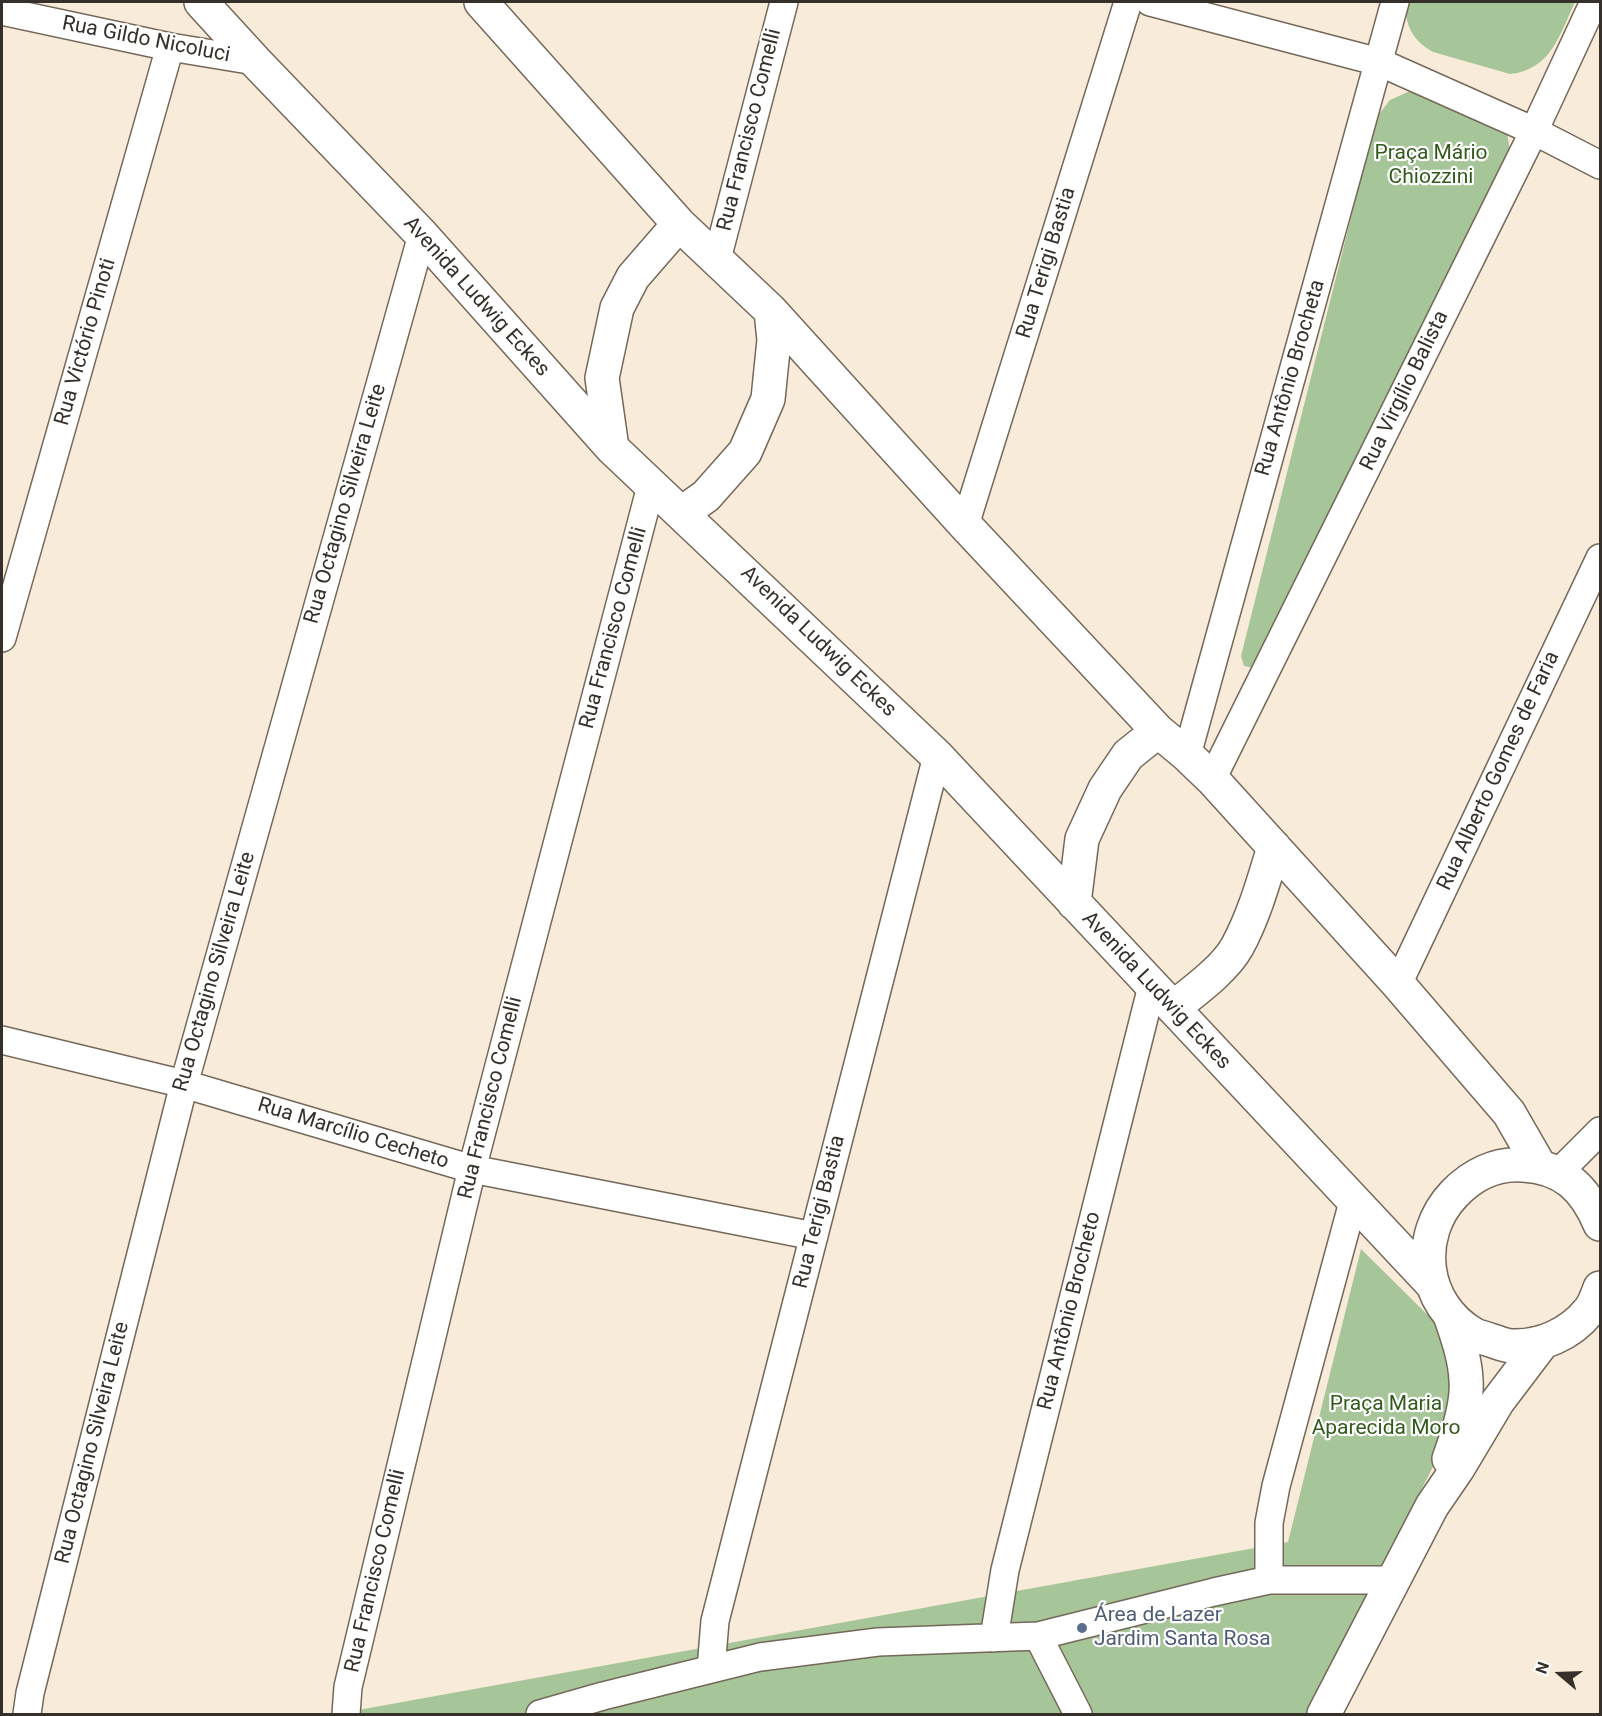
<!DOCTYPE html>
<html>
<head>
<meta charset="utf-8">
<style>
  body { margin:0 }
  #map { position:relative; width:1602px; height:1716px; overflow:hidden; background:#f9ebd9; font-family:Roboto,sans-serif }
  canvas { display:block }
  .frame { position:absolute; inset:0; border:3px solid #36302a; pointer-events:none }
  .north { position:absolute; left:1530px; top:1644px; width:60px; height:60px; -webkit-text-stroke:4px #fff; paint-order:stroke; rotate:289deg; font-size:16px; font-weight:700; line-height:24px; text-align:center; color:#36302a }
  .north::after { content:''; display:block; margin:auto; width:21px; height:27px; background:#36302a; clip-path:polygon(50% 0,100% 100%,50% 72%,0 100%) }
</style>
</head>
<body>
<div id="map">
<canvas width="1602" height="1716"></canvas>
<div class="frame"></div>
<div class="north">N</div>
</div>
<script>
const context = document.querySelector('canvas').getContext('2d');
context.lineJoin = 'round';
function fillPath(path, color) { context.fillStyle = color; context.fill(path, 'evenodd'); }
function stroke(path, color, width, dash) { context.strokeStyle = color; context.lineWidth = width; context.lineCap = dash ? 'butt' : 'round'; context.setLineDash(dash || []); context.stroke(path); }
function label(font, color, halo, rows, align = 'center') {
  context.font = font + ' Roboto,sans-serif'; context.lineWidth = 4.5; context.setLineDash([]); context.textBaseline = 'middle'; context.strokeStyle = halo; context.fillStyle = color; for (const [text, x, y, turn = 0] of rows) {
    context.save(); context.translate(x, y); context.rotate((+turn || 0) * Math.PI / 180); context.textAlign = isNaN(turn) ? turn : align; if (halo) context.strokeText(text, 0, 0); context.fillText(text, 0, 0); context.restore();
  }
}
fillPath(new Path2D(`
  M1406,2H1575C1560,34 1551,70 1510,74L1433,52C1413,41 1404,24 1406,2Z
  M1410,91L1507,132L1510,152L1255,668L1244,666L1241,656L1376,118L1390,100Z
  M1361,1249L1457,1344L1450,1433L1308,1714H336L1288,1542Z`), '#a6c598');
const street = new Path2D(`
  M1150,2L1379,62L1534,131L1600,165
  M2,11L170,47L255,61
  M717,259L784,2
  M965,525L1128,2
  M2,638L170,47
  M1187,755L1395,2
  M1212,779L1534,131L1594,2
  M1398,984L1600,558
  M2,1040L184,1084L472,1169L814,1236
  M1559,1172L1600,1131
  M1269,1580V1523L1276,1486L1353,1202
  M1038,1636L1078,1714
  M994,1638L1005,1570L1152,986
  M711,1669L715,1621L937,756
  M27,1714L30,1693L184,1084L422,235
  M346,1714L348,1687L472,1169L651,486
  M540,1714L603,1696L760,1657L878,1642L1038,1636L1214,1592L1269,1580H1393`);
const secondary = new Path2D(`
  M201,2L255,61L422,235L612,448L937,756L1433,1285
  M481,2L679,224L771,311L965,525L1158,731L1187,755L1212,779L1398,984L1509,1113L1539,1165
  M612,448L602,378L617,308L633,277L679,224
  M682,513L706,496L745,452L768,399L774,340L771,311
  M1074,903L1082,839L1105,789L1128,755L1158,731
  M1173,1008C1193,992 1224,970 1237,947C1254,916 1264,880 1274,847
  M1600,1224C1585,1188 1563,1167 1523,1165C1496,1163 1472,1175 1454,1194C1414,1236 1422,1304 1473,1334C1478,1337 1485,1338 1490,1340C1497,1342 1505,1346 1512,1346C1541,1347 1570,1334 1588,1312C1594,1306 1597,1296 1600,1288
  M1449,1459C1457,1437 1468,1403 1466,1380C1465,1357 1457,1336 1450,1315
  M1324,1714L1432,1506L1458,1468L1498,1401L1542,1343`);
stroke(street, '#746859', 30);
stroke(secondary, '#746859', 36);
stroke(street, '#fff', 27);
stroke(secondary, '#fff', 33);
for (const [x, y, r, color] of [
  [1082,1628,6,"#5c6f8a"]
]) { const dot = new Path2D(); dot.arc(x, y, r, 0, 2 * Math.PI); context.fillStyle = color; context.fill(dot); stroke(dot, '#fff', 2); }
label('21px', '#36302a', '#fff', [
  ["Rua Gildo Nicoluci",146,40,11],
  ["Rua Francisco Comelli",750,130,-76],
  ["Rua Terigi Bastia",1047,263,-73],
  ["Avenida Ludwig Eckes",476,297,48],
  ["Rua Victório Pinoti",86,342,-74],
  ["Rua Antônio Brocheta",1291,378,-74],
  ["Rua Virgílio Balista",1405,391,-64],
  ["Rua Octagino Silveira Leite",346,504,-74],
  ["Rua Francisco Comelli",614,628,-75],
  ["Avenida Ludwig Eckes",818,642,44],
  ["Rua Alberto Gomes de Faria",1499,771,-65],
  ["Rua Octagino Silveira Leite",215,972,-74],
  ["Avenida Ludwig Eckes",1156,991,47],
  ["Rua Francisco Comelli",491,1098,-76],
  ["Rua Marcílio Cecheto",353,1134,17],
  ["Rua Terigi Bastia",820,1212,-76],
  ["Rua Antônio Brocheto",1070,1311,-76],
  ["Rua Octagino Silveira Leite",93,1443,-76],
  ["Rua Francisco Comelli",376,1571,-77]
]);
label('21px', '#325b1b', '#fff', [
  ["Praça Mário",1431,154],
  ["Chiozzini",1431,178],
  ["Praça Maria",1386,1405],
  ["Aparecida Moro",1386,1429]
]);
label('21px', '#4e5e75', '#fff', [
  ["Área de Lazer",1094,1616],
  ["Jardim Santa Rosa",1094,1640]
], 'left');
</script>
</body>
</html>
